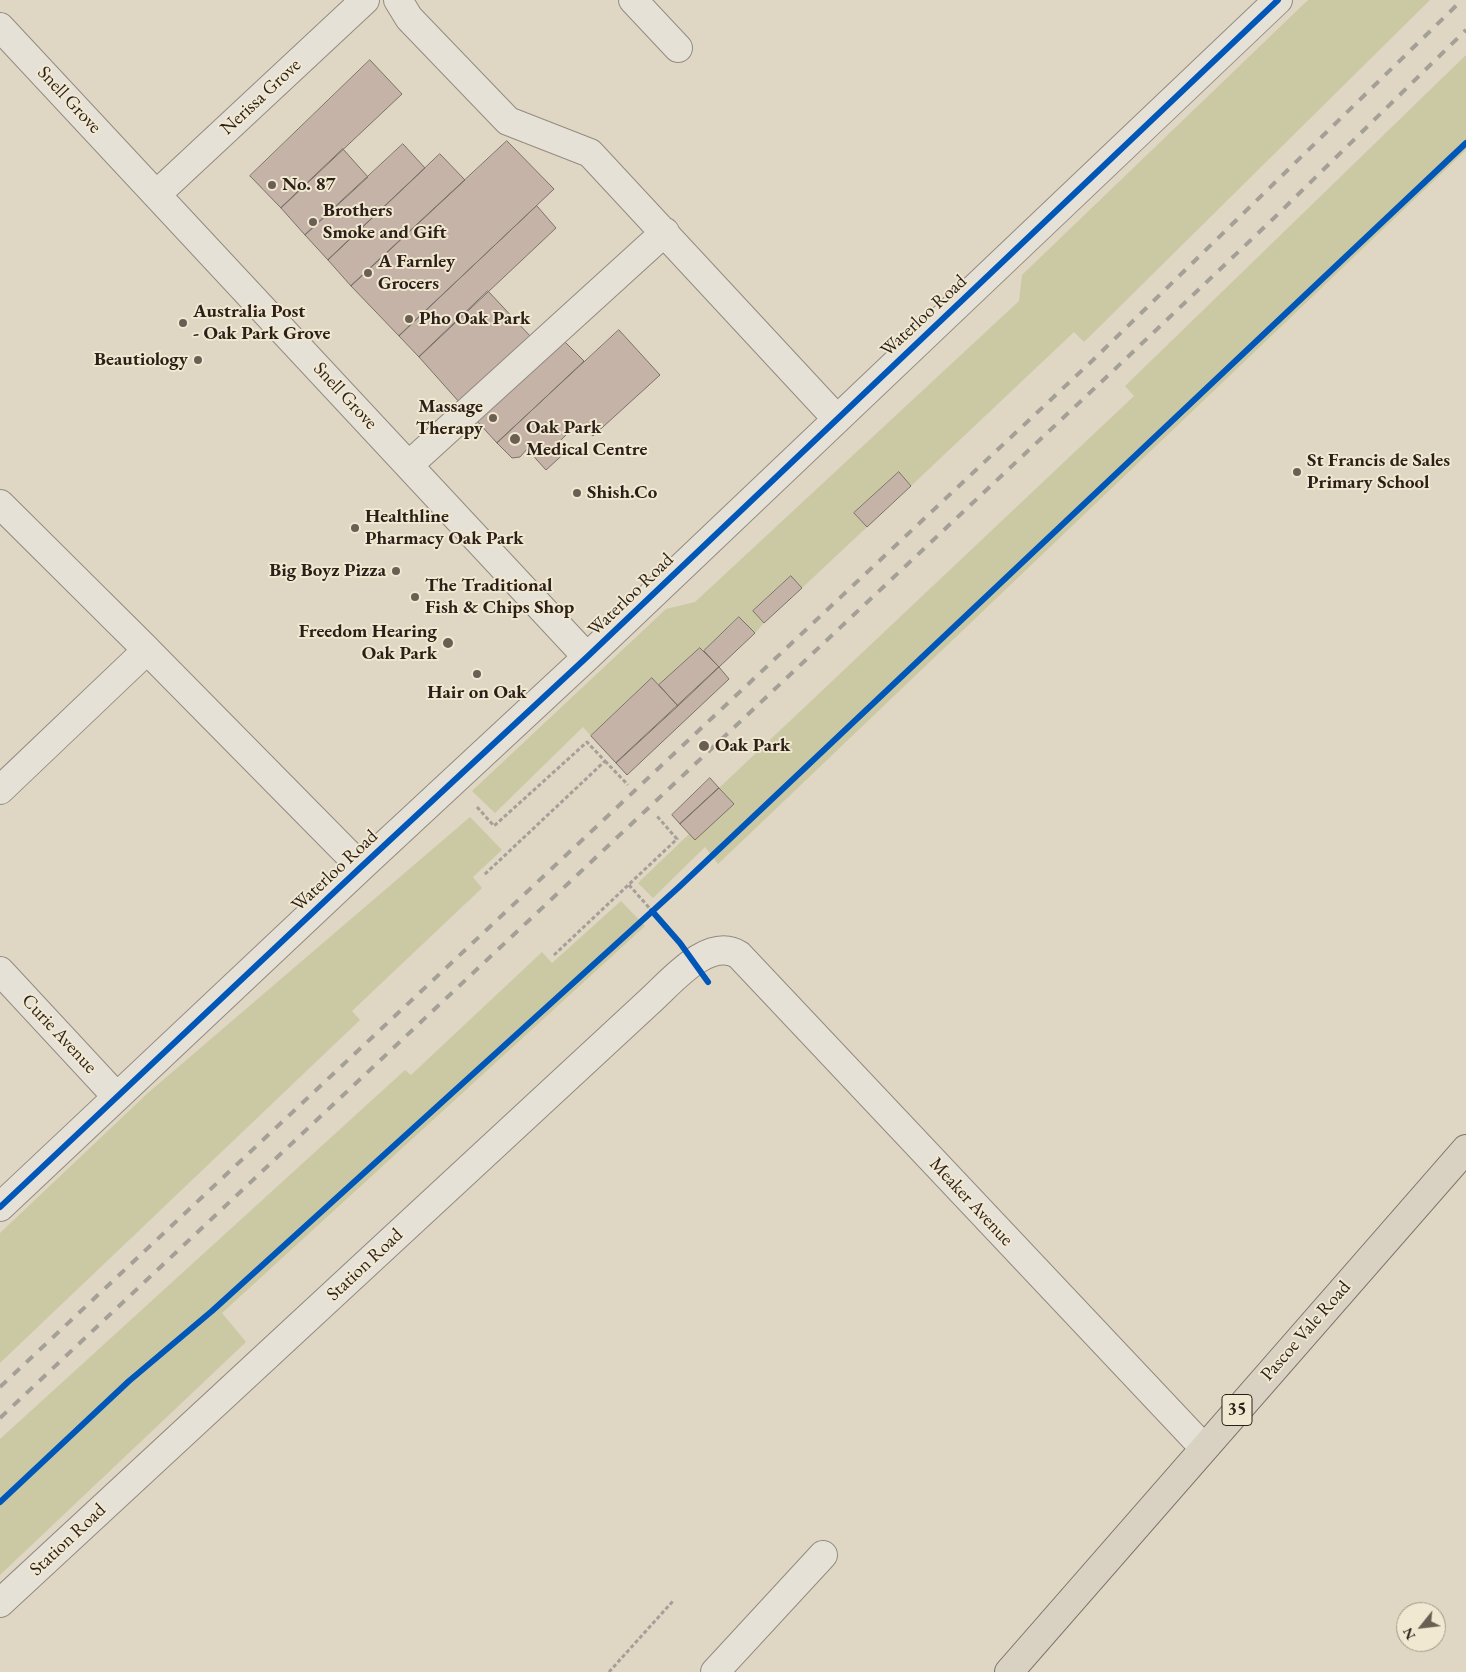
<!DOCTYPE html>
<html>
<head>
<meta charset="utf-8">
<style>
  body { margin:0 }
  #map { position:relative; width:1466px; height:1672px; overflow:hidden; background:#dfd6c3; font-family:"EB Garamond",serif }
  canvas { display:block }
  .north { position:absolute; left:1396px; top:1602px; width:50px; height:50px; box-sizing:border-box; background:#f1e8d1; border:1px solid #a29887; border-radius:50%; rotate:241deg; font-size:14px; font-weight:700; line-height:20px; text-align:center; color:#2c1f19 }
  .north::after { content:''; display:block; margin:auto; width:18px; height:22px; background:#6b5f54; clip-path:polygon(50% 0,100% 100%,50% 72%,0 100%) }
</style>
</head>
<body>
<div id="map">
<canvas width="1466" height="1672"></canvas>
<div class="north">N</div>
</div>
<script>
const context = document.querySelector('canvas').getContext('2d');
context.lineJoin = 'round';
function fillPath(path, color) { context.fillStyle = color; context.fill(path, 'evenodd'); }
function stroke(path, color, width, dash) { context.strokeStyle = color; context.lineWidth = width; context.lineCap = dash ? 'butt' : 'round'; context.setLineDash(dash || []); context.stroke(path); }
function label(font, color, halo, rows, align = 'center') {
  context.font = font + ' "EB Garamond",serif'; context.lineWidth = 4; context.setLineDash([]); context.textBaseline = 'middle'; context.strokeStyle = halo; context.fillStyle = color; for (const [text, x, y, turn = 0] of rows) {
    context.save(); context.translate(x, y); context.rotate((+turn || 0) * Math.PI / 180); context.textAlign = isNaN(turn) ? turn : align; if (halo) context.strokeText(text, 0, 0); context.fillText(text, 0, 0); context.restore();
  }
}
fillPath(new Path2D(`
  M1308,0H1430L1084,342L1074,332L911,486L899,472L854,513L867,527L802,588L790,576L753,611L764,623L755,633L738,617L704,651L700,648L659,685L652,678L591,736L583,727L495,813L472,791L666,609L695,602L1019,301L1022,275Z
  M1466,55V150L718,864L705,847L653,898L638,883L689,834L733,803L719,788L1134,396L1125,386Z
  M470,817L502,850L473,877L482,888L352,1011L360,1020L0,1363V1233L149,1092Z
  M621,901L645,926L222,1313L246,1342L0,1575V1439L405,1070L411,1075L542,952L552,963Z`), '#cbc9a4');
const building = new Path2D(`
  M370,60L402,94L281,208L250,176Z
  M507,141L554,189L399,336L351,286Z
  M403,144L425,168L328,260L305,235Z
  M343,149L368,177L305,235L281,208Z
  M440,154L465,180L351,286L328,260Z
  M537,206L556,228L419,357L399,336Z
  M488,291L531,337L460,403L419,357Z
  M619,330L660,375L593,436L578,423L560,441L569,449L546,470L527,449L520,457L512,458L497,443Z
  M562,339L584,361L497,443L476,420Z
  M899,472L911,486L867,527L854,513Z
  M791,576L802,588L764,623L753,611Z
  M739,617L755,633L719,667L704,651Z
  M700,648L719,667L678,706L659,685Z
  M719,667L729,679L627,775L616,763Z
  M652,678L678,706L616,763L591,736Z
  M710,778L719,788L680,824L672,815Z
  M719,788L734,804L695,840L680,824Z`);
fillPath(building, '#c5b3a8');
stroke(building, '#797269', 1);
const minor = new Path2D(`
  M398,0L409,18L508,121L590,153L836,418
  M633,0L678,48
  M0,27L587,657
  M157,194L365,0
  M410,464L665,232
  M0,504L147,650
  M0,790L147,650L361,867
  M0,971L117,1097
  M0,1207L361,867L587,657L1278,0
  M0,1603L651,1000C672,981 709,936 739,955L1204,1448
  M715,1672L823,1555`);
const major = new Path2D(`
  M1009,1672L1466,1149`);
stroke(minor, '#928b80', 30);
stroke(major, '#797269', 30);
stroke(new Path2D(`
  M605,761L628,785
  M477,807L494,826L587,742L605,761L484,875
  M629,885L652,911
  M554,955L677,839L656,815
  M609,1672L673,1601`), '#a4a098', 3, [4, 2.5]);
stroke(minor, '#e6e1d7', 28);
stroke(major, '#d9d2c3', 28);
stroke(new Path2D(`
  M0,1387L1093,360L1462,0
  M0,1418L1115,369L1274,218L1466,30`), '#a4a098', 4, [9, 9]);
stroke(new Path2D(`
  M652,911L680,943L708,982
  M0,1207L361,867L587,657L1278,0
  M0,1502L129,1381L212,1311L679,887L1466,143`), '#0057b8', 6);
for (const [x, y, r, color] of [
  [272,185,5,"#6b5f54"],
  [313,222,5,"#6b5f54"],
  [368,273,5,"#6b5f54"],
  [409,319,5,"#6b5f54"],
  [183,323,5,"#6b5f54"],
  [198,360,5,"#6b5f54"],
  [493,418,5,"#6b5f54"],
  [515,439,6,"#6b5f54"],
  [1297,472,5,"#6b5f54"],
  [577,493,5,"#6b5f54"],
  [355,528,5,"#6b5f54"],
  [396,571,5,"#6b5f54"],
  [415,597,5,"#6b5f54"],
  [448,643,6,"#6b5f54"],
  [477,674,5,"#6b5f54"],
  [704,746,6,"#6b5f54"]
]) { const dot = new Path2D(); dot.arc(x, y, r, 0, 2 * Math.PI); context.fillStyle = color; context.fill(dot); stroke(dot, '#f1e8d1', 2); }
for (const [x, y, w] of [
  [1237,1410,30]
]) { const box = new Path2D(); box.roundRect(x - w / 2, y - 15.5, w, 31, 4); context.fillStyle = '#f1e8d1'; context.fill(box); stroke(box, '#2c1f19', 1); }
label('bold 18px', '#2c1f19', null, [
  ["35",1237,1410]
]);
label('19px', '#2c1f19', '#f1e8d1', [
  ["Nerissa Grove",261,97,-43],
  ["Snell Grove",69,100,47],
  ["Waterloo Road",924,316,-43],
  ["Snell Grove",345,396,47],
  ["Waterloo Road",631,595,-44],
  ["Waterloo Road",335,871,-43],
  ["Curie Avenue",59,1034,47],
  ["Meaker Avenue",971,1202,47],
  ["Station Road",365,1265,-43],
  ["Pascoe Vale Road",1306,1331,-49],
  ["Station Road",68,1540,-43]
]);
label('bold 19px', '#2c1f19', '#f1e8d1', [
  ["No. 87",282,185],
  ["Brothers",323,211],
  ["Smoke and Gift",323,233],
  ["A Farnley",378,262],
  ["Grocers",378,284],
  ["Australia Post",193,312],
  ["- Oak Park Grove",193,334],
  ["Pho Oak Park",419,319],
  ["Beautiology",188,360,"right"],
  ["Massage",483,407,"right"],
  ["Therapy",483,429,"right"],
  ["Oak Park",526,428],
  ["Medical Centre",526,450],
  ["St Francis de Sales",1307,461],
  ["Primary School",1307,483],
  ["Shish.Co",587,493],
  ["Healthline",365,517],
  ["Pharmacy Oak Park",365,539],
  ["Big Boyz Pizza",386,571,"right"],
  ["The Traditional",425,586],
  ["Fish & Chips Shop",425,608],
  ["Freedom Hearing",437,632,"right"],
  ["Oak Park",437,654,"right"],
  ["Hair on Oak",477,693,"center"],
  ["Oak Park",715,746]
], 'left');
</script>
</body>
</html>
